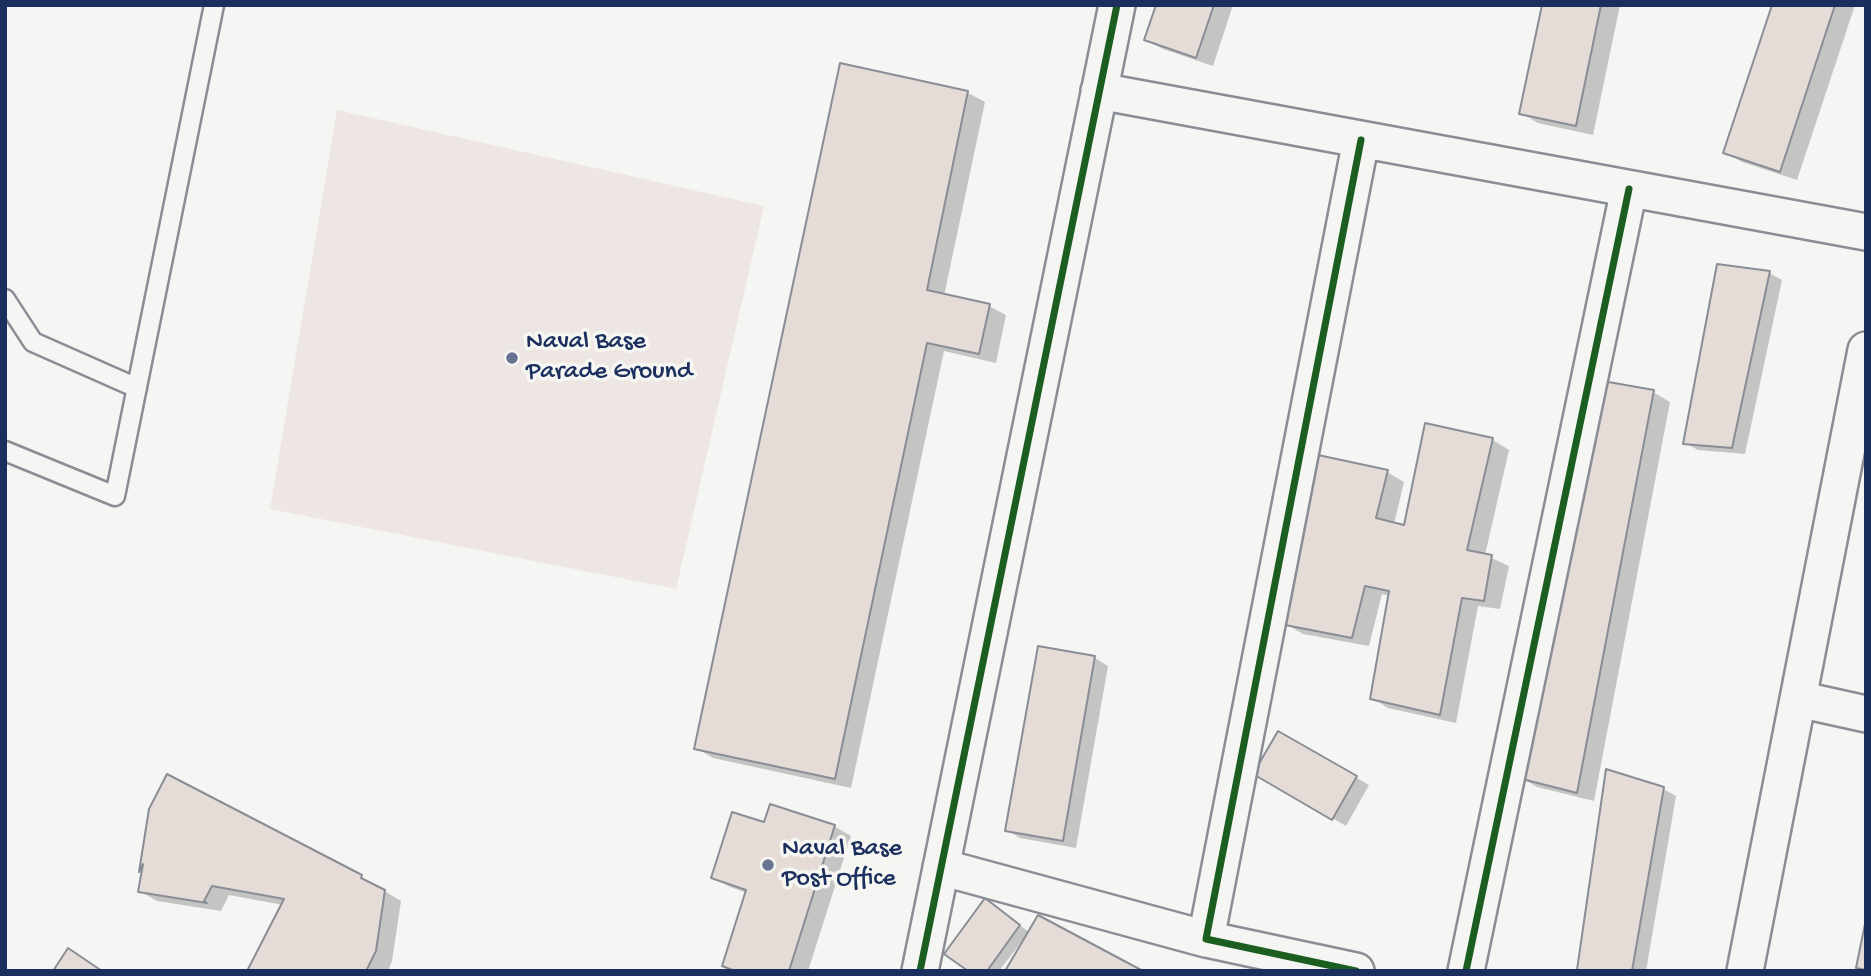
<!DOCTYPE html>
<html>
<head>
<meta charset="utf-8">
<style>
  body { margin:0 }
  #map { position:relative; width:1871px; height:976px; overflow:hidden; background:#f5f5f3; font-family:"Gochi Hand",sans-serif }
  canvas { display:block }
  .frame { position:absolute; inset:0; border:7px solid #1b2f5e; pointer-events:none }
</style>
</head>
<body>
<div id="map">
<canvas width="1871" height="976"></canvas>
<div class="frame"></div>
</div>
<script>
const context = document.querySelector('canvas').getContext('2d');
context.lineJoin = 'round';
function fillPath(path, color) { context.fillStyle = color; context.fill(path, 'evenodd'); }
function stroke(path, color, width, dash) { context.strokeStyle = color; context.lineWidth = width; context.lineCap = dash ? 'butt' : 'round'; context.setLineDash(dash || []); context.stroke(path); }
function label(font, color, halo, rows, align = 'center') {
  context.font = font + ' "Gochi Hand",sans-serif'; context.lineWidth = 7; context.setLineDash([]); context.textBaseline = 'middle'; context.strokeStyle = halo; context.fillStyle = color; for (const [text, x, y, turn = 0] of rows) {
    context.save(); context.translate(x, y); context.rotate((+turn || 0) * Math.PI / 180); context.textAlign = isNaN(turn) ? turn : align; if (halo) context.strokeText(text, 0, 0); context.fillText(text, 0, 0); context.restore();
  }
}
fillPath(new Path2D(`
  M337,110L764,206L676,589L270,509Z`), '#ede6e2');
fillPath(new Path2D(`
  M1158,5H1233L1213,66L1163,49L1146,40Z
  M1544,5H1620L1593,135L1538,123L1521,113Z
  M1774,5H1855L1797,180L1742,162L1725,152Z
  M841,65L968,93L985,102L944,296L989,306L1006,315L996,363L944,351L851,788L713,758L696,748Z
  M1769,273L1782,280L1745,454L1698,450L1685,443Z
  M1653,392L1670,402L1594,801L1537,787L1520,777Z
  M1426,425L1493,440L1509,450L1485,555L1509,566L1500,609L1478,606L1456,723L1388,708L1372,698L1390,596L1382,594L1369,646L1303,634L1286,624L1387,472L1404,482L1394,524L1405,527Z
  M1095,658L1108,666L1076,848L1020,838L1007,830Z
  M1279,733L1369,785L1346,826L1256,774Z
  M1663,789L1676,796L1646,971H1582L1579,969Z
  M765,824L834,826L851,836L808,971H733L724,966L747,893L730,887L713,877Z
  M144,865L361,877L401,901L392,961L388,971H249L283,905L229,895L221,911L157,901L140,891Z
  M994,906L1029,932L999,971H971Z`), '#0003');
const building = new Path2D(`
  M1156,5H1214L1196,58L1144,40Z
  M1542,5H1601L1576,126L1519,114Z
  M1772,5H1835L1780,172L1723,153Z
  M840,63L968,91L927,290L990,304L979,354L927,343L835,779L694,749Z
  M1717,264L1770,271L1732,448L1683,444Z
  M1597,380L1654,390L1577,793L1518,778Z
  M1425,423L1493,438L1467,550L1492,555L1484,601L1462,598L1440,715L1370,699L1389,591L1365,586L1352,638L1285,625L1318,455L1388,470L1376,518L1404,525Z
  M1038,646L1095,656L1063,841L1005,831Z
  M1278,731L1357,776L1332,820L1253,774Z
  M1606,769L1664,787L1632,971L1577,970Z
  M167,774L362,875L361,878L385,890L376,951L366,971H247L284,899L212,886L204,901L207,903L138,892L143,864L139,872L149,809Z
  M770,804L835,825L789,971H735L722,966L746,890L711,878L732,812L764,822Z
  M985,898L1020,925L987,971H968L944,954Z
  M1038,915L1143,971H1005Z
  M1866,919V970L1856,968Z
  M68,948L102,971H53Z`);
fillPath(building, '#e5dcd8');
stroke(building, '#898d95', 2);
const lane = new Path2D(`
  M5,299L33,342L137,388
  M5,451L115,496L214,5`);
const street = new Path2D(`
  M1099,91L1866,232
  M1798,699L1866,714
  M941,867L1206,939
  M920,971L1117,5
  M1356,971L1206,939L1361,140
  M1466,971L1629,189
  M1745,971L1866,350`);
stroke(lane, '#898d95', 23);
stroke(street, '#898d95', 40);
stroke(lane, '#f5f5f3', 18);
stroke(street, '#f5f5f3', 35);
stroke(new Path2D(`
  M920,971L1117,5
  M1356,971L1206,939L1361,140
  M1466,971L1629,189`), '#1b5e20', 7);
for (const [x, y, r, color] of [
  [512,358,7,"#677492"],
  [768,865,7,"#677492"]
]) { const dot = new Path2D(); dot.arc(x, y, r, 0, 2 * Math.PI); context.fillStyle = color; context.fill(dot); stroke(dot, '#f6f6f2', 2.5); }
label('26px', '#1b2f5e', '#f6f6f2', [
  ["Naval Base",526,343],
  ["Parade Ground",526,373],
  ["Naval Base",782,850],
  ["Post Office",782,880]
], 'left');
</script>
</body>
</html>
